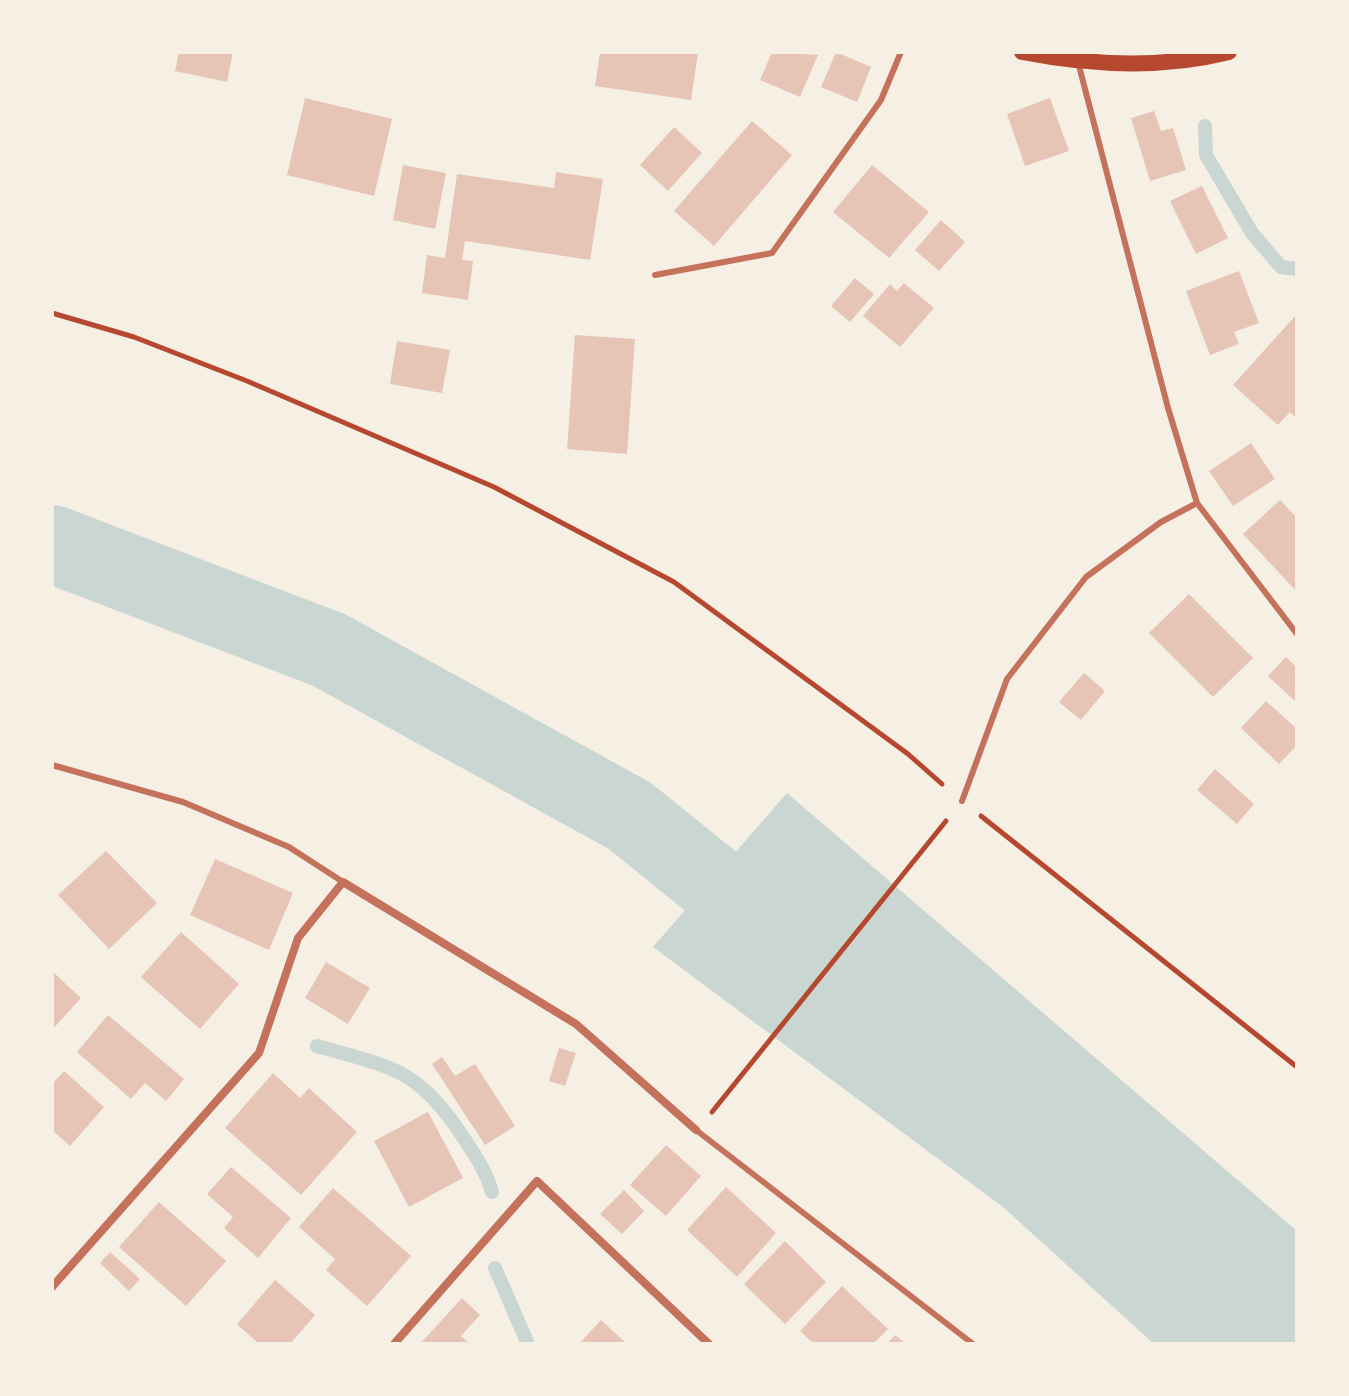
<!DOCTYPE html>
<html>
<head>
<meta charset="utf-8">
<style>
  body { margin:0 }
  #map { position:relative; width:1349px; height:1396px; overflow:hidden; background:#f6efe4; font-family:Cabin,sans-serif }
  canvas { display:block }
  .frame { position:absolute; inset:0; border:54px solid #f6efe4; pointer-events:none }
</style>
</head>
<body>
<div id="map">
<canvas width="1349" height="1396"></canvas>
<div class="frame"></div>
</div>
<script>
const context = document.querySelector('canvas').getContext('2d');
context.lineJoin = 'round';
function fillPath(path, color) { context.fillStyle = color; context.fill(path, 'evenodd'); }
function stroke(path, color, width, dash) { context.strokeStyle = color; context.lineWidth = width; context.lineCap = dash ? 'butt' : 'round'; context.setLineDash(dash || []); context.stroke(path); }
fillPath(new Path2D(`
  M787,793L1297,1231V1344H1154L1003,1207L653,947Z`), '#c9d6d2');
stroke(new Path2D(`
  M1205,126L1206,155L1252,233L1281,267L1297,269
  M317,1046C393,1068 418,1068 463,1137C475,1155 486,1171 492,1192
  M495,1268L528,1344`), '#c9d6d2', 14);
stroke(new Path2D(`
  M52,544L329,650L630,816L793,948`), '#c9d6d2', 78);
fillPath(new Path2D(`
  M179,52H233L227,82L175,71Z
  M600,52H698L691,100L595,86Z
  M772,52L818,55L800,97L760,80Z
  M836,52L871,67L857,102L821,87Z
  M305,98L392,119L374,196L287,175Z
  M1050,98L1069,151L1025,166L1007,114Z
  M1154,111L1161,131L1173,128L1186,170L1150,181L1131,118Z
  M752,121L792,155L714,246L674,211Z
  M674,127L702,153L668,191L640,165Z
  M403,165L446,173L435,229L393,220Z
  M872,165L929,212L889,258L833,212Z
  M556,172L603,179L590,260L465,241L462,260L473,261L468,300L422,293L427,255L445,258L457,174L554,188Z
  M1202,186L1228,238L1196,254L1170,201Z
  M941,220L965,242L939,271L915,250Z
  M1239,271L1259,323L1234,332L1239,344L1210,355L1186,291Z
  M855,278L874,294L850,322L831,306Z
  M904,283L934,308L900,347L863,316L890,284L897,291Z
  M1297,314V419L1290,412L1278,425L1233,385Z
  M575,335L635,339L627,454L567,449Z
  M397,341L450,350L442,393L390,384Z
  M1251,443L1275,479L1233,506L1209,471Z
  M1280,500L1297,518V592L1243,534Z
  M1189,594L1253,658L1213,697L1149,633Z
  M1286,657L1297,668V703L1268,676Z
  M1084,673L1105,691L1081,720L1059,702Z
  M1266,701L1297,729V745L1279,764L1241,728Z
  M1215,769L1254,804L1237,824L1197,790Z
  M106,851L157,903L109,949L58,895Z
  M215,859L293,893L269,950L190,915Z
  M181,932L239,984L200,1029L141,977Z
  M326,962L370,988L348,1024L305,998Z
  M52,971L81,998L52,1030Z
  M108,1015L184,1079L166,1101L145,1083L131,1099L77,1052Z
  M559,1048L576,1053L565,1086L549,1081Z
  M442,1057L455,1076L475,1064L515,1126L485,1145L432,1064Z
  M64,1071L104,1107L70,1146L52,1130V1084Z
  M273,1073L300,1098L309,1088L357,1132L301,1195L225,1128Z
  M428,1112L463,1178L409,1207L374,1141Z
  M666,1145L701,1176L666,1216L630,1185Z
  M231,1167L291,1218L258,1258L224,1228L233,1217L207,1194Z
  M726,1187L776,1233L737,1277L687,1230Z
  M333,1188L411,1256L367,1306L326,1270L335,1259L299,1227Z
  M624,1190L644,1211L622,1234L600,1214Z
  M159,1202L226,1261L186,1306L119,1247Z
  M785,1241L826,1282L785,1324L744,1284Z
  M110,1252L140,1279L129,1291L100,1263Z
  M275,1280L315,1315L290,1344H259L237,1324Z
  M842,1286L888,1329L873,1344H814L800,1331Z
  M462,1298L480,1315L461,1336L470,1344H420Z
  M601,1320L627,1344H579Z
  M895,1335L906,1344H887Z`), '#e6c5b7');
stroke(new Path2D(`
  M52,313L134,337L247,381L494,487L674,582L908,754L942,784
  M981,816L1297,1067
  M712,1112L946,821`), '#b5482f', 5);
stroke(new Path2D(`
  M655,275L772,253L881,100L901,52
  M1197,503L1297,634
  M52,765L183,802L289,847L343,882
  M962,801L1007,679L1086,577L1161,522L1197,503L1168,408L1078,62
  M696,1130L973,1344`), '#c5725c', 6);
stroke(new Path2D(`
  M52,1287L259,1053L298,938L343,882L576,1024L696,1130
  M394,1344L537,1181L709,1344`), '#c5725c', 8);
stroke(new Path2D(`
  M1022,52C1089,65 1162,69 1229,52`), '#b5482f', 16);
</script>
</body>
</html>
